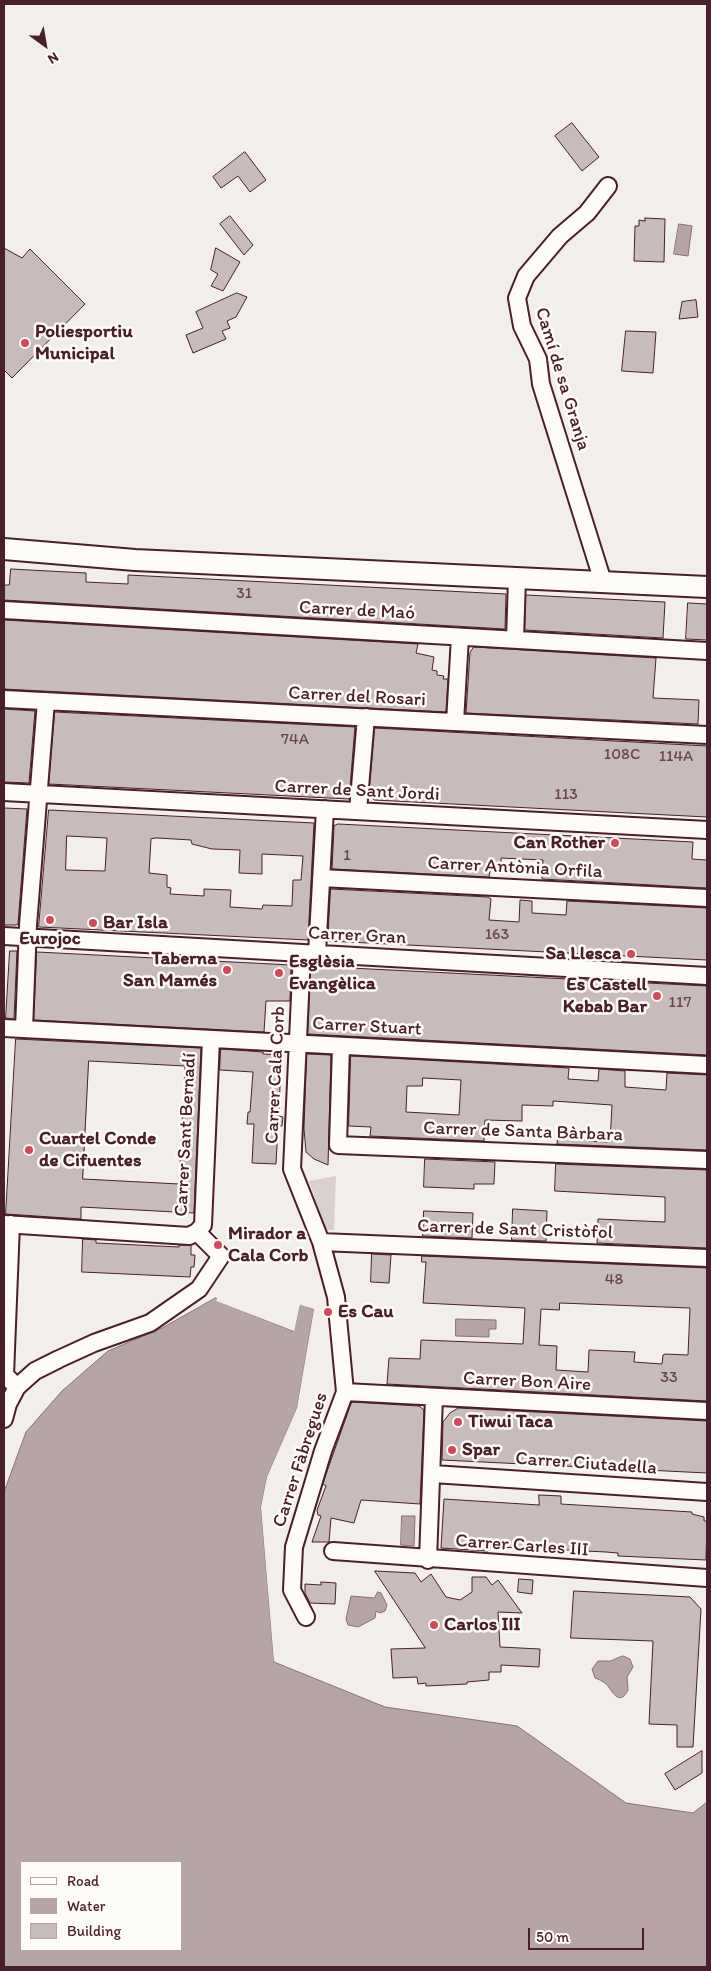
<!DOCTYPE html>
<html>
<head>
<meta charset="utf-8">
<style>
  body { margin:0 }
  #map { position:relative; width:711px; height:1971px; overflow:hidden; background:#f2efeb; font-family:Itim,sans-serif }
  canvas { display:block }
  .frame { position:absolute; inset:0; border:5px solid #4a1f2b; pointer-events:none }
  .legend { position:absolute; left:20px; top:1861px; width:162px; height:90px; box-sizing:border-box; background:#fdfcf7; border:1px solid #b5a4a5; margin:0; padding:6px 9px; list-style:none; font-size:15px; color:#4a1f2b }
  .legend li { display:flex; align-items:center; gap:10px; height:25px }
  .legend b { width:25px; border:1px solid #b5a4a5 }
  .north { position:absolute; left:20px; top:20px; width:50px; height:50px; -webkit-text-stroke:4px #fdfcf7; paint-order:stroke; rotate:148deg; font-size:14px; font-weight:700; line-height:20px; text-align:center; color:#4a1f2b }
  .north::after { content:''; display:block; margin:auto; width:18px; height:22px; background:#4a1f2b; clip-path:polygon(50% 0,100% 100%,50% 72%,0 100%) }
  .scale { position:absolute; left:528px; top:1928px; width:116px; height:22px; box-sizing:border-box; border:2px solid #4a1f2b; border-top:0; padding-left:6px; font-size:15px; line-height:18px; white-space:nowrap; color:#4a1f2b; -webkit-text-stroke:4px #fdfcf7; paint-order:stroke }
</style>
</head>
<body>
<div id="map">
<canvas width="711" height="1971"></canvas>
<div class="frame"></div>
<ul class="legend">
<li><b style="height:6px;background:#fdfcf7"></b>Road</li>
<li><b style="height:14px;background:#b7a5a6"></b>Water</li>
<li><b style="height:14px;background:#c8bbbb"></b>Building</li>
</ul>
<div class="north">N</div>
<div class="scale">50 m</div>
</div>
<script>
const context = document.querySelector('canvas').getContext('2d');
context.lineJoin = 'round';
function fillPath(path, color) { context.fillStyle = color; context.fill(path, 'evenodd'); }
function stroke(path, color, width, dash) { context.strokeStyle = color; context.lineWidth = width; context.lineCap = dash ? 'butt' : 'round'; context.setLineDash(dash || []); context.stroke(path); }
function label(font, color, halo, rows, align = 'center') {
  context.font = font + ' Itim,sans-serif'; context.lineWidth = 5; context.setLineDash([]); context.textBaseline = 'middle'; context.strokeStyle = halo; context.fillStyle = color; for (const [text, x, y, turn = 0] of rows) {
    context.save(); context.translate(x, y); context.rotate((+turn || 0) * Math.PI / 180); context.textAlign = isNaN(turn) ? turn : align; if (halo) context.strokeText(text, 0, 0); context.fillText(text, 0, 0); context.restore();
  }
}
fillPath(new Path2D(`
  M336,1176L334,1230H326L309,1181Z`), '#d9d0cf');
const water = new Path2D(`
  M679,224L692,226L688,256L674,254Z
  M216,1298L217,1301L293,1331L300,1305L314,1309L297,1408L267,1477L261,1507L274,1662L385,1707L517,1726L626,1803L693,1813L707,1802V1967H4V1492L26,1432L62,1391L108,1351L162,1328ZM21,1862H181V1950H21Z
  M456,1319L496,1320V1329H489V1337L456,1336Z
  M402,1516H415L414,1546L401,1545Z
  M378,1592L381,1593L387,1605L385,1611L380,1613L376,1611L375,1618L358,1627L348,1625L346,1619L351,1596L374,1598Z
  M623,1656L630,1659L633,1667L627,1677L628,1690C619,1708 612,1690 606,1684C603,1681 598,1679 595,1678L592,1669L598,1661H610Z`);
fillPath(water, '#b7a5a6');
stroke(water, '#8b6f75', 1);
fillPath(new Path2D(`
  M218,1296L219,1299L292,1328L299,1302L317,1308L300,1409L270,1478L263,1507L276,1656L274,1662L261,1507L267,1477L297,1408L314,1309L300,1305L294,1331L216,1301Z`), '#f2efeb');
const building = new Path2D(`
  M572,123L599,157L582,171L555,136Z
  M245,152L266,180L250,192L238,176L221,188L213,177Z
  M230,216L253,245L244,255L220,224Z
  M645,218L665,219L664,262L634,261L635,226H639V220L645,221Z
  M4,248L22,258L30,249L85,304L12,378L4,370Z
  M216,248L240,262L223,291L211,286L218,274L211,270Z
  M237,293L247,297L236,317L227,321L230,328L222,331L226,339L193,353L186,335L203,328L196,312Z
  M696,300L698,317L679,319L682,302Z
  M626,331L656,332L653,373L622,371Z
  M11,569L86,573V582L128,584V575L506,594L505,629L4,600V585H9Z
  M526,595L665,602L663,638L525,630Z
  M688,603L707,604V640L686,639Z
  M4,620L418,644L416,653L434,657L432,670L437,671V675L444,676L443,679H448L446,712L4,689Z
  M474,647L656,658L653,698L699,700L698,724L466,713L470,653Z
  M4,709L35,711L29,783L4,782Z
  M55,712L355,727L349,799L49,784Z
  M375,728L707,746V817L374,800L369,795Z
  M4,808L27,809L18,924L16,925H4Z
  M49,810L314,823L308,940L39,927ZM67,836L107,838L105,871L66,870ZM157,838L191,840L192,844L212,849L240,850L239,873L262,874V854L303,856L301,880H293L292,906L263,905L262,909L230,907L231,890L204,889V896L170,894L171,888L167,887V875L149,873L151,839Z
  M338,824L693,842L692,859L707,860V888L542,879L543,860L521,859L501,858V866L491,865L489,877L332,869L334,826Z
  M331,889L488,897L491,899L489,920L519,922L520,900L532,901V913L566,915L567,901L707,908V960L328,941Z
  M10,951H17L14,1019L6,1018Z
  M37,952L291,965L290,1001H266L264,1032L34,1020Z
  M311,966L707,986V1055L308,1034Z
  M16,1039L201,1048L194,1213L81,1207V1219L6,1214ZM89,1061L185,1066L179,1184L83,1179Z
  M221,1049L263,1052V1054L281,1055L279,1116L283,1117L282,1126H278L276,1164L252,1163L254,1124H247L248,1112H250L253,1072L220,1070Z
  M307,1054L331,1055L328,1165L314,1159L306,1152L304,1129Z
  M351,1056L569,1068L568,1079L598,1081L599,1069L625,1071V1087L666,1090L667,1073L707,1075V1150L557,1144L558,1130L586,1132V1141L610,1142L612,1105L553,1101V1106L522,1105V1121L485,1120L484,1141L370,1136L371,1127L349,1126ZM423,1078L461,1080L459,1115L406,1112L407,1086H422Z
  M425,1159L495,1162L494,1184H474V1189L424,1187Z
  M556,1164L707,1170V1248L597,1243L598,1219L665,1222V1197L555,1191Z
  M513,1209L547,1211L546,1241L512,1240Z
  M424,1211L473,1213L472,1238L423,1236Z
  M83,1239L96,1240V1243L179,1247V1245H191V1255H195L194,1267H191L190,1277L82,1272Z
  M372,1254L391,1255L389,1283L371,1282Z
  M422,1256L707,1268V1401L387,1384L389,1358L420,1359L421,1340L523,1344L525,1308L423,1303L426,1262H422ZM560,1303L690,1308L688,1355L665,1354L663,1355L662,1364L634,1362L635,1352L589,1350L588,1372L556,1370L557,1346L539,1345L541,1309L559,1310Z
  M352,1402L419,1406L424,1410L420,1504L361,1500L354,1523L331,1518L329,1542H312L321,1516L318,1515L317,1510L326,1486L323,1484Z
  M459,1408L707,1421V1473L442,1460L443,1422L450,1413Z
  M539,1495L561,1496V1504L692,1512V1514L704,1517V1521H707L706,1560L618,1556V1553L606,1552L526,1548L489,1547L488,1551L441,1548L444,1499L539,1505Z
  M375,1571L415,1573L421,1582L431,1574L446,1597L460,1600L472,1592V1577H486L492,1585L498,1580L522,1613L498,1612L500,1647L540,1649L539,1667L501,1665V1672H489V1680L467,1682V1684L426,1686V1683L418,1684L417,1677L393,1678L391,1649L425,1648Z
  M519,1579L533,1580L532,1594L518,1592Z
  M321,1582L336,1583L335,1604L310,1603L305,1593V1584L321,1585Z
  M574,1591L690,1597L701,1609L693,1747H677V1725L649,1724L653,1641L571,1638Z
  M702,1751V1773L675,1790L665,1774Z`);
fillPath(building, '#c8bbbb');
stroke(building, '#4a1f2b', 1);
const minor = new Path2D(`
  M603,582L541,384L538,359L522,326L517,298L526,276L560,236L587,213L608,186
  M4,610L707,651
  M515,640L517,578
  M4,699L707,735
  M455,722L460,637
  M4,792L707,830
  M358,811L366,717
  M321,878L707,898
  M4,936L707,976
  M302,953L292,1169L321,1242L336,1297L345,1392L323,1451L294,1547L292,1590L306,1617
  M317,954L325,809
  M4,1028L707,1065
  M24,1029L28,925L46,701
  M341,1046L338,1145L707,1160
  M4,1224L189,1236L197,1232
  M11,1224L5,1375L17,1387L35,1371L59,1359L94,1343L150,1323L199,1289L221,1256L197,1232
  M197,1232L203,1225L211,1039
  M321,1242L707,1258
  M345,1392L707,1411
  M4,1419L8,1404L17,1387
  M433,1474L707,1492
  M333,1551L707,1578
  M428,1560L434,1397`);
const major = new Path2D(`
  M4,549L135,560L707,587`);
stroke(minor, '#4a1f2b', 20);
stroke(major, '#4a1f2b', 24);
stroke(minor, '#fdfcf7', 16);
stroke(major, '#fdfcf7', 20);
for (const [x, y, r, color] of [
  [25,343,5,"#d1495b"],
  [615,843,5,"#d1495b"],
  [50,920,5,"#d1495b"],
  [93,923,5,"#d1495b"],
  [631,954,5,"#d1495b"],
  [227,970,5,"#d1495b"],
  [279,973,5,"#d1495b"],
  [657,996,5,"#d1495b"],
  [29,1150,5,"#d1495b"],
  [218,1245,5,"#d1495b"],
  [328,1312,5,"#d1495b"],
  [458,1422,5,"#d1495b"],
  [452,1450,5,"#d1495b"],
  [434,1625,5,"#d1495b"]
]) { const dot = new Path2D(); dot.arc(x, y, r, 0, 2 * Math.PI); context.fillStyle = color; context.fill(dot); stroke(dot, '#fdfcf7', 2); }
label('16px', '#6a464f', null, [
  ["31",244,594],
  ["74A",295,740],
  ["108C",622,755],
  ["114A",676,757],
  ["113",566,795],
  ["1",347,856],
  ["163",497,935],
  ["117",680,1003],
  ["48",614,1280],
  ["33",669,1378]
]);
label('bold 19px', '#4a1f2b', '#fdfcf7', [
  ["Poliesportiu",35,332],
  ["Municipal",35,354],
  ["Can Rother",605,843,"right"],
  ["Bar Isla",103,923],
  ["Eurojoc",50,939,"center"],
  ["Sa Llesca",621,954,"right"],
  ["Taberna",217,959,"right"],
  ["San Mamés",217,981,"right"],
  ["Esglèsia",289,962],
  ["Evangèlica",289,984],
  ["Es Castell",647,985,"right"],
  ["Kebab Bar",647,1007,"right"],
  ["Cuartel Conde",39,1139],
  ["de Cifuentes",39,1161],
  ["Mirador a",228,1234],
  ["Cala Corb",228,1256],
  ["Es Cau",338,1312],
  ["Tiwui Taca",468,1422],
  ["Spar",462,1450],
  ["Carlos III",444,1625]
], 'left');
label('19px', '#4a1f2b', '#fdfcf7', [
  ["Camí de sa Granja",562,379,73],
  ["Carrer de Maó",357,611,3],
  ["Carrer del Rosari",357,697,3],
  ["Carrer de Sant Jordi",357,791,3],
  ["Carrer Antònia Orfila",515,868,3],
  ["Carrer Gran",357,936,3],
  ["Carrer Stuart",367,1027,3],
  ["Carrer Cala Corb",276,1075,-87],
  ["Carrer de Santa Bàrbara",523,1132,2],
  ["Carrer Sant Bernadí",186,1135,-87],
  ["Carrer de Sant Cristòfol",515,1230,2],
  ["Carrer Bon Aire",527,1382,3],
  ["Carrer Fàbregues",301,1460,-72],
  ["Carrer Ciutadella",586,1464,4],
  ["Carrer Carles III",522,1546,4]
]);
</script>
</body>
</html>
